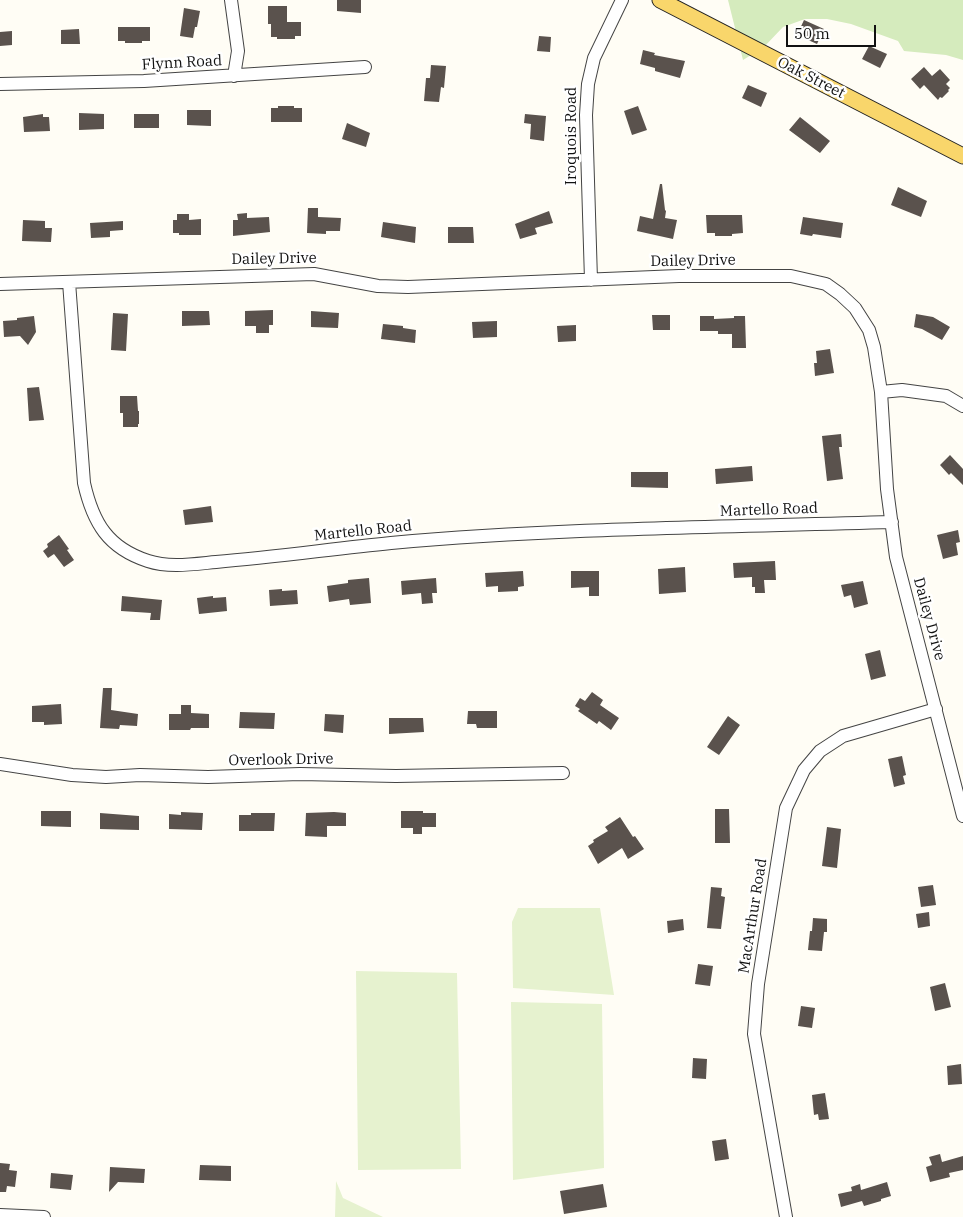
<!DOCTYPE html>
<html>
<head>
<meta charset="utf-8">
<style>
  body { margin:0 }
  #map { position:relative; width:963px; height:1217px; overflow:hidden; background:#fffdf5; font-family:"IBM Plex Serif",serif }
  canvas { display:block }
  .scale { position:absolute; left:786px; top:25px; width:90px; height:22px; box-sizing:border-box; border:2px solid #111; border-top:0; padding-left:6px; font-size:15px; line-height:18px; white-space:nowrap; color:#111; -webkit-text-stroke:4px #fff; paint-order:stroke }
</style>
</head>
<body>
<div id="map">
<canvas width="963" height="1217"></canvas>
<div class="scale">50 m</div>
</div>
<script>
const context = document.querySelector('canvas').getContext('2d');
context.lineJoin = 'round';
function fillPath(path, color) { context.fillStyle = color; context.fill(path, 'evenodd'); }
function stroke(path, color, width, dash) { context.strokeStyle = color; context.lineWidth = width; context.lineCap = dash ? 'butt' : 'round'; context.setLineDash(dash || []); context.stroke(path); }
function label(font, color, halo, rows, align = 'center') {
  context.font = font + ' "IBM Plex Serif",serif'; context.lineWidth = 5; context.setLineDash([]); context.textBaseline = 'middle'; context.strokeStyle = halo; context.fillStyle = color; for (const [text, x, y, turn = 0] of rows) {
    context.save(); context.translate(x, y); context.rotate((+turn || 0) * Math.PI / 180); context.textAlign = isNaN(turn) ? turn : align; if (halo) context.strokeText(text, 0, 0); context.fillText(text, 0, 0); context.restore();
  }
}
fillPath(new Path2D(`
  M728,0H963V60L946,55L904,51L898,41L851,24L827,19H805L783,27L764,47L743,60Z`), '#d5ebbd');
fillPath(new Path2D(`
  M518,908H600L614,995L513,988L512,922Z
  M356,971L457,973L461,1169L358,1170Z
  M511,1002L602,1004L604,1168L513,1180Z
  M336,1181L343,1198L383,1217H335Z`), '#e6f2cf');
fillPath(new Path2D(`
  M337,0H361V13L337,11Z
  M268,6H287V22H301V36H295V39H277V37H271V24H268Z
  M184,8L200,11L197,27H195L193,38L180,36Z
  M804,20L824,29L817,44L797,35Z
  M118,27H150V41H142V43H125V41H118Z
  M79,29L80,44H61V30Z
  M12,31V45L0,46V32Z
  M539,36L551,37L550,52L537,51Z
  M869,46L887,54L880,68L862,59Z
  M643,50L655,53L654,55L685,61L680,78L655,71V68L640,64Z
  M431,65L446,66L444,88L441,87L439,102L424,101L426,78H430Z
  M924,67L932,76L940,69L950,80L946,84L950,88L948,90L949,91L942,98L940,97L938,100L924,85L920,89L911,79Z
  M748,85L767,93L761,107L742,98Z
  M278,106H294V108H302V122H271V108H278Z
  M638,106L647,130L632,135L624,111Z
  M187,110H211V126L187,125Z
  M79,113L104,114V129L79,130Z
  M43,114V117H49L50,131L24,132L23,117Z
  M134,114H159V128H134Z
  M525,114L546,116L544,141L530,139L531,124L524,123Z
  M800,117L830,141L820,153L789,130Z
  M347,123L370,133L366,147L342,139Z
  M660,184H662L665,210L666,211L665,218L677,220L673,239L637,231L640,216L653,219Z
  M898,187L927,201L921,217L891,205Z
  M308,208H318V217L341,218L340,231H326V234L307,233Z
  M549,211L553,223L535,228L537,234L520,239L515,224Z
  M247,213V218L269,217L270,232L233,236V220H238L237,214Z
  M177,214H189V220L201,219V235H179V233H173V220H177Z
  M706,215H742L743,233L732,234V236H715V233H707Z
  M803,217L843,223L841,238L813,234L812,236L800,234Z
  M23,220L45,221V228H52L51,242L22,241Z
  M123,221V230L110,231V237L91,238L90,223Z
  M383,222L416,227L415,243L381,237Z
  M448,227H473L474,243H448Z
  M273,310V325H269V333H256V326H245V311Z
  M182,311H209L210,325L182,326Z
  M311,311L339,313L338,328L311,327Z
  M113,313L128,314L126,351L111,350Z
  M916,314L933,317L950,327L942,340L922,329L914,327Z
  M652,315H670V330H653Z
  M34,316L36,332L28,345L20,336L4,337L3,321L17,320V318Z
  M700,316H714V319L734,318V316H745L746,348H732V334H718V331H700Z
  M497,321V337L473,338L472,322Z
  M383,324L403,326V328L416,330L415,343L381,339Z
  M576,325V341L558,342L557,326Z
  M830,349L834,373L815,376L814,363H817L816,351Z
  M39,387L44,420L29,421L27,388Z
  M120,396H137L138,411H139V424H138V427H123V413H120Z
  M841,434L842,447H839L843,479L827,481L822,436Z
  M950,455L963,469V485L951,473L949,475L940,465Z
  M752,466L753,481L716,484L715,469Z
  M631,472H668V488L631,487Z
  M211,506L213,522L185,525L183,510Z
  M958,530L960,542L956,543L958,555L943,559L937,535Z
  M59,535L69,549L67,550L74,560L64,567L54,554L48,558L43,551L48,547L47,544Z
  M775,561L776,580H764L765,593H755V587H752V577L734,578L733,563Z
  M685,567L686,592L659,594L658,569Z
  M523,571L524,586L518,587V591L498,592V586L486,587L485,573Z
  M571,571H599V596H589V587L571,588Z
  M369,578L371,603L350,605L349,599L329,602L327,586L348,583V580Z
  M436,578L437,593H432L433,603L422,604L421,593L402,595L401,581Z
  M863,581L868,604L854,608L851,595L844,597L841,585Z
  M282,589V591L297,590L298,604L270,606L269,590Z
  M122,596L162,600L160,620H150L151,613L121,611Z
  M213,596V598L226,597L227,611L199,614L197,598Z
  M880,650L886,676L871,680L865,654Z
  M103,688H112L111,710L138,714L137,726L120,725L119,729L100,728Z
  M592,692L603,700L600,705L619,718L611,730L599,721L597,724L578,711L580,709L575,706L580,698L585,701Z
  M61,704L62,724L44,725V722H32V706Z
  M181,705H191V713L209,714V728H191L190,730H169V714H181Z
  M468,711H497V728H477L476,724H467Z
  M240,712L275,713L274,729L239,728Z
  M325,714L344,715L343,733L324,731Z
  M728,716L740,725L719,755L707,747Z
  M389,718H423L424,732L389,734Z
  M902,756L906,775L903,776L905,784L894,787L888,759Z
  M715,809H729L730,843H715Z
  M41,811H71V827L41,826Z
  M401,811H423V813H436V827H422V834H413V828H401Z
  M181,812L203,813L202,830L169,829V814L181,815Z
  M334,812L346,813V826H327V837L305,836L306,813Z
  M100,813L139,816V830L100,829Z
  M251,813H275L274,831H239V815H251Z
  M620,817L633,837L635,836L644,849L628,859L622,848L598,864L588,846L594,842L593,840L608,831L605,827Z
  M827,827L841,829L837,868L822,866Z
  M933,885L936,905L921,907L918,887Z
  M711,887L722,888L721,896L725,897L721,929L707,928Z
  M929,912L930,926L918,928L916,914Z
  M813,918L827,919V932H824L822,951L808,950L810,931H812Z
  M683,919L684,930L668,933L667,921Z
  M698,964L713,966L710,986L695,984Z
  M945,983L951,1007L935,1011L930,987Z
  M801,1006L815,1008L812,1028L798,1026Z
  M693,1058L707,1059L706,1079L692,1078Z
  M961,1064L962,1084L948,1085L947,1066Z
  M825,1093L829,1119L819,1120L818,1114L814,1115L812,1095Z
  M726,1139L729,1159L715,1161L712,1141Z
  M940,1154L942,1162L963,1156V1170L949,1173L950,1177L930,1182L926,1167L932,1165L929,1157Z
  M0,1163L10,1164L9,1170L17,1171L15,1187L7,1186L6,1192H0Z
  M200,1165L231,1166V1181L199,1180Z
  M110,1167L145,1169L144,1183L118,1182L109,1192Z
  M51,1173L73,1175L71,1190L50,1188Z
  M887,1182L891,1196L881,1199V1201L864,1206L862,1201L841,1207L838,1194L852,1191L851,1187L860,1184L861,1190Z
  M603,1184L607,1207L564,1214L560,1191Z`), '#5a524d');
const minor = new Path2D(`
  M231,0L238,51L234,76
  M0,84L144,81L365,67
  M591,280L586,115L588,84L594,58L622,0
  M69,282L84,483C93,523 108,548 148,561C169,568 194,564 216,562C274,557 332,549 391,543C557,528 725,527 892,522
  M0,284L314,274L378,286L408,287L679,276H791L826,284L840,294L855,308L869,330L874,347L881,392L887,489L896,557L963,816
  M881,392L902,390L946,396L963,406
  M0,764L72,775L106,777L140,775L208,777L300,774L396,776L563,773
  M0,1215L44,1217
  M786,1217L754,1034L758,984L786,808L804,770L820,751L843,736L936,709`);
const major = new Path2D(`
  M660,0L963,156`);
stroke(minor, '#444', 14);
stroke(major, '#222', 17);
stroke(minor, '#fff', 12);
stroke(major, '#f9d66b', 15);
label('15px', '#111', '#fff', [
  ["Flynn Road",182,63,-3],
  ["Oak Street",811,78,27],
  ["Iroquois Road",572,136,-90],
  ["Dailey Drive",274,259,-1],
  ["Dailey Drive",693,261,-1],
  ["Martello Road",769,510,-2],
  ["Martello Road",363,531,-6],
  ["Dailey Drive",929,619,75],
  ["Overlook Drive",281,760,-1],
  ["MacArthur Road",753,916,-81]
]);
</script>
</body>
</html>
